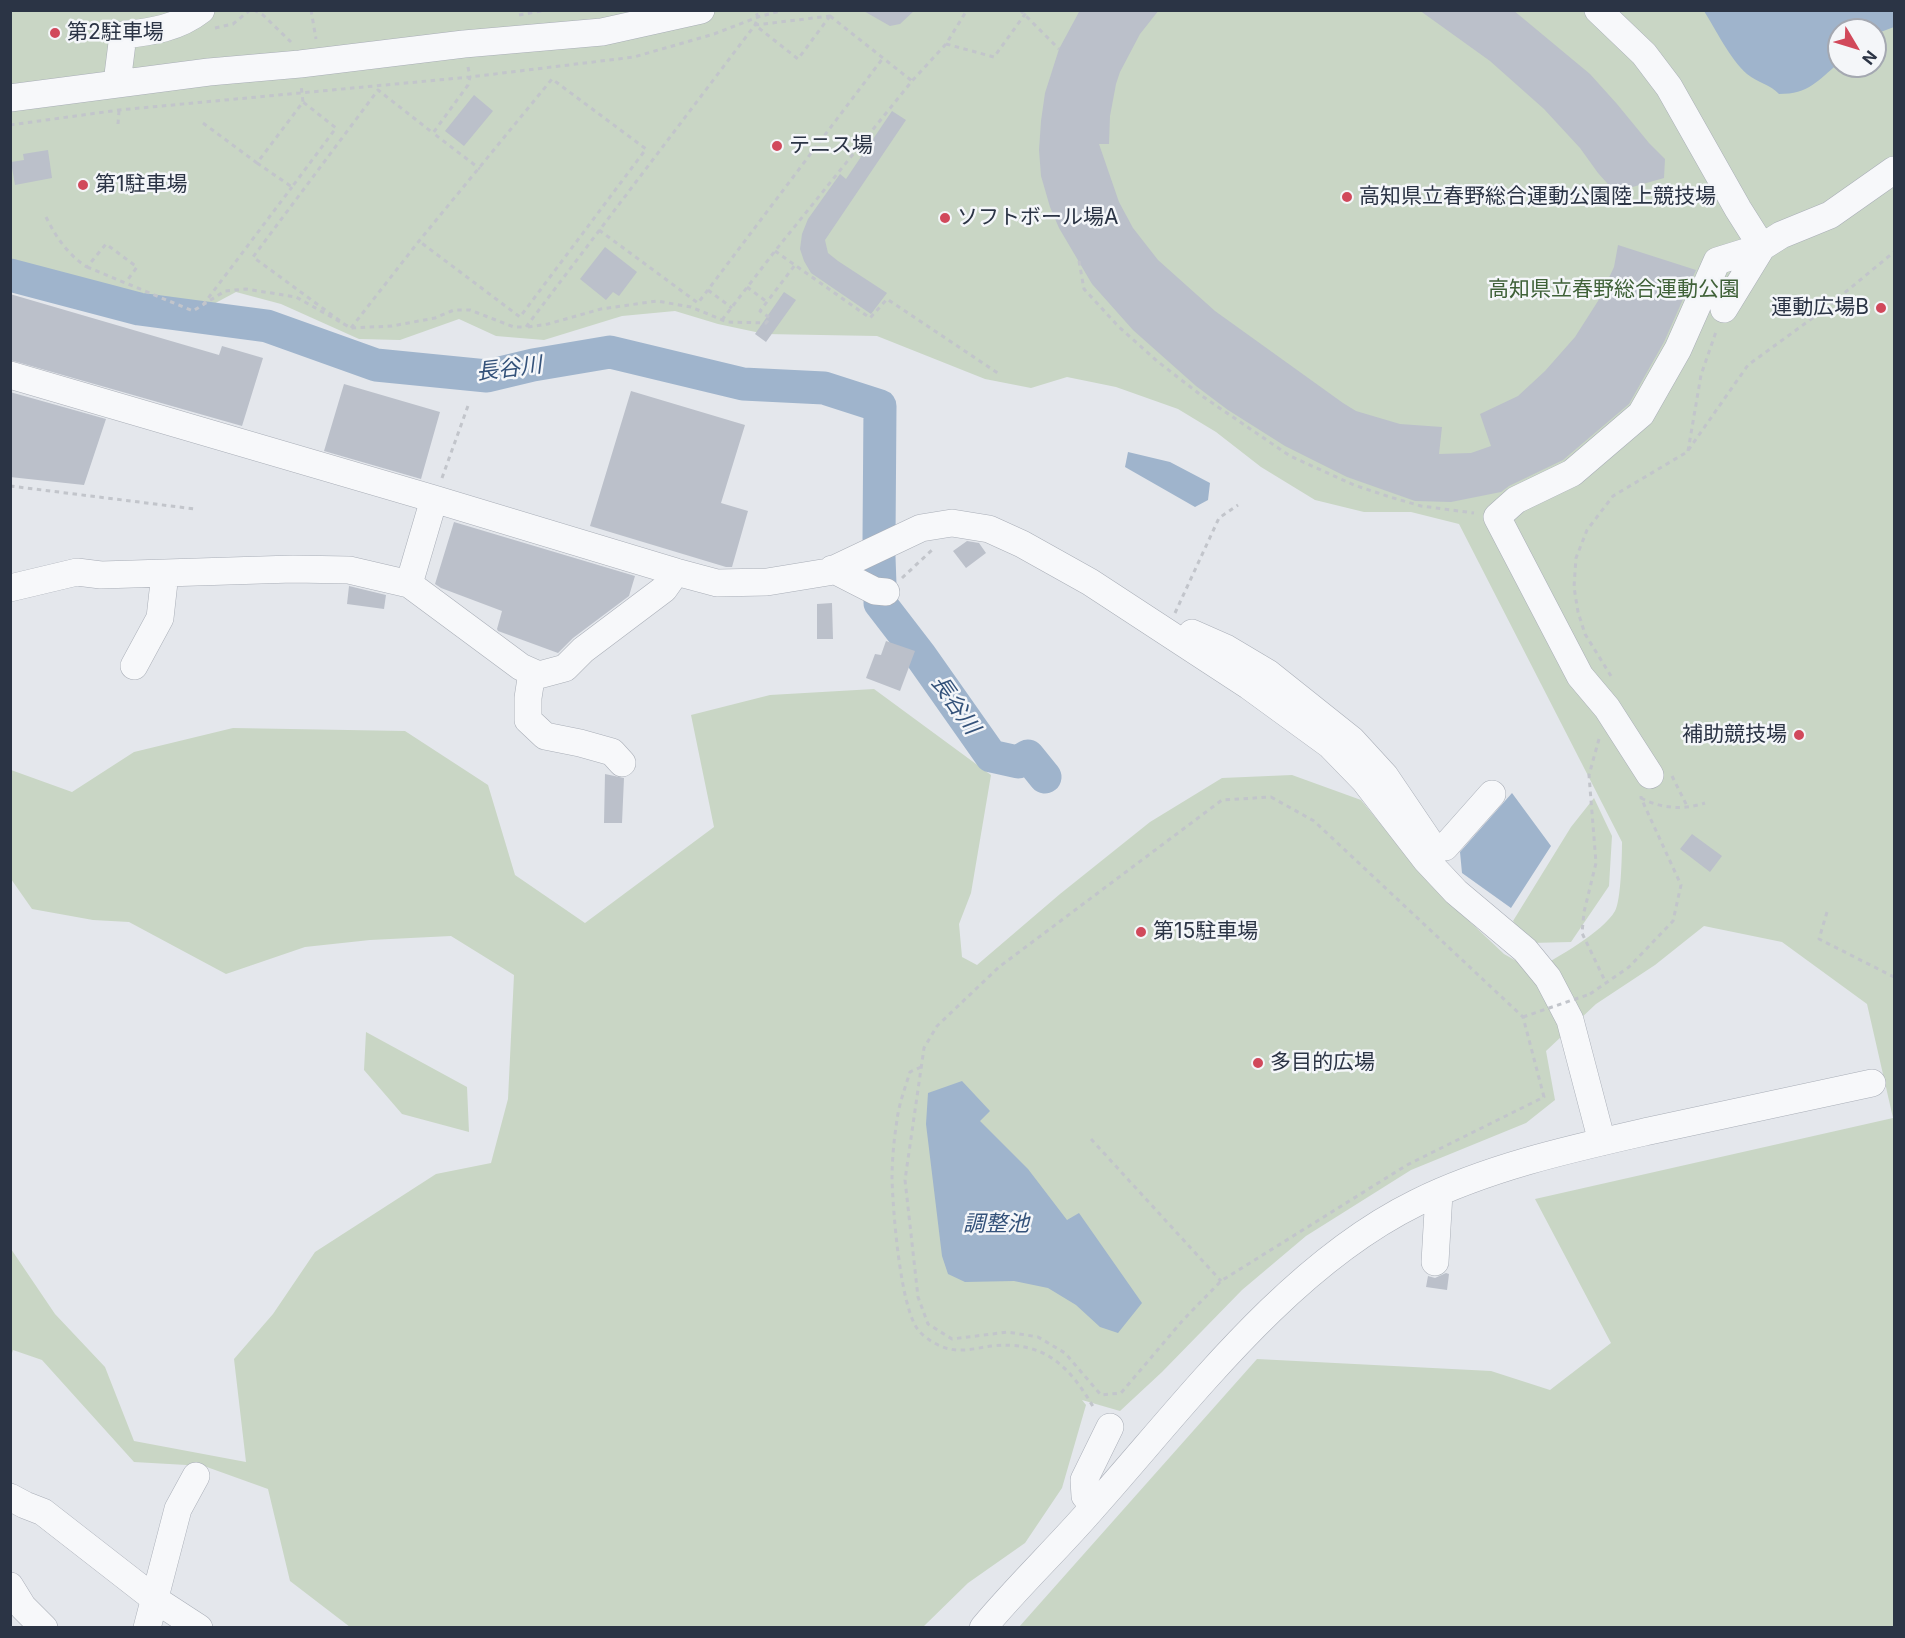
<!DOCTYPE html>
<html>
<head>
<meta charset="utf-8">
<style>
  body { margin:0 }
  #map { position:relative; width:1905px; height:1638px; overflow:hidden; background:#e4e7ec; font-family:Inter,sans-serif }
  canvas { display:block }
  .frame { position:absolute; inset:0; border:12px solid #2b3445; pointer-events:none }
  .north { position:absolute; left:1827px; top:18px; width:60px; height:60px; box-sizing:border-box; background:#f4f6f9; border:2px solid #a4a8b1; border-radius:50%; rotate:128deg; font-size:16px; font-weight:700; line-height:24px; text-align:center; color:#2b3445 }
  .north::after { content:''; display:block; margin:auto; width:21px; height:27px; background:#d1495b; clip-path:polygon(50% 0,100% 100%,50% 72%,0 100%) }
</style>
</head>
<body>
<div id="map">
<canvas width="1905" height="1638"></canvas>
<div class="frame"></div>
<div class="north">N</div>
</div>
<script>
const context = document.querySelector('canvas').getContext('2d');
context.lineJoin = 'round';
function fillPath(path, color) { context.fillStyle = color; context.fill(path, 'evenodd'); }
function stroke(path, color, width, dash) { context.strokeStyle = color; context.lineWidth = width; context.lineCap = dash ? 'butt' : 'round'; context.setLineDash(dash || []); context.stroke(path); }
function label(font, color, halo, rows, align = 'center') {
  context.font = font + ' Inter,"Noto Sans JP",sans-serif'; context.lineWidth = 5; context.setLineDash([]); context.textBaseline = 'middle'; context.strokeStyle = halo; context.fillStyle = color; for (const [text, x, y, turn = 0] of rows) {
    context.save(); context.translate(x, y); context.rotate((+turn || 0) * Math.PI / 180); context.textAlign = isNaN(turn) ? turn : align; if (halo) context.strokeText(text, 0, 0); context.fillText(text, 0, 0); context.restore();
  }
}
fillPath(new Path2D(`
  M11,11H1894V1627H1019L1257,1359L1491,1371L1550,1390L1611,1343L1535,1199L1893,1118L1867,1004L1782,942L1704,926L1655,965L1596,1004L1546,1051L1555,1100L1526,1123L1411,1170L1306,1236L1242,1290L1162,1372L1120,1411L1082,1400L1086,1405L1062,1488L1025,1543L968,1583L923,1627H350L290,1581L268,1489L204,1466L134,1462L42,1360L13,1350L11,1356V1249L55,1314L105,1367L134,1441L246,1462L234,1359L273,1314L315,1252L436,1174L491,1163L508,1099L514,975L451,936L370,940L305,947L226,974L129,922L93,920L32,909L11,879V770L72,792L134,752L233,728L405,731L488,785L515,875L585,923L714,827L691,715L770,695L874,689L991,775L971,893L959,924L962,957L977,965L1060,894L1150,822L1222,778L1292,775L1361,800L1430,884L1504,954L1534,971C1557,957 1602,933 1615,911C1621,901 1622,855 1622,842L1459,524L1411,512H1364L1315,500L1261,467L1216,432L1178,409L1116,387L1067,377L1031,388L985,379L877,336L765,334L718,324L675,311L622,316L544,340L496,336L459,319L400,340L359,339L281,304L236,292L193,315L11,265ZM1839,30H1875V66H1839Z
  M1594,798L1612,836L1609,886L1571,942L1530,943L1513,921L1571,827Z
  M366,1032L467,1087L469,1132L402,1114L364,1070Z`), '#c9d6c5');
fillPath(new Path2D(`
  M1704,11H1894V27L1878,33L1875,36V30H1839V63C1817,81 1809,94 1779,94C1770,84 1758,83 1747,74C1730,59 1716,30 1704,11Z
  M1128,452L1170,462L1210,483L1208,500L1195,507L1125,467Z
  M1512,793L1551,846L1511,908L1462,873L1460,852Z
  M962,1081L990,1111L980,1121L1028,1169L1067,1220L1079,1213L1142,1303L1118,1333L1100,1327L1076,1305L1048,1288L1014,1281L965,1282L948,1274L942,1256L926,1124L928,1093Z`), '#9fb4cc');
stroke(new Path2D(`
  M10,275L139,309L267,326L376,365L487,376L533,365L610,352L743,384L824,388L880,406L879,539
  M879,557L880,585
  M880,599V603L920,655L991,756L1018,762L1028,756L1045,777`), '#9fb4cc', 33);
fillPath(new Path2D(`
  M862,10H915L900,24L890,26Z
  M1080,10H1159L1140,34L1120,72L1116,84L1110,116L1109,144H1099L1119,202L1133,228L1158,260L1215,311L1343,403L1356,411L1400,424L1442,427L1439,454L1471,453L1491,446L1480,414L1518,396L1545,371L1575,337L1598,301L1614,267L1618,245L1696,270L1664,342L1629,404L1563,460L1509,486L1501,492L1451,502L1415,501L1347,477L1285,446L1228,410L1196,386L1133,330L1092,284L1059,228L1050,207L1041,176L1039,150L1041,121L1045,93L1059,49Z
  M1419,10H1513L1590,74L1617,104L1649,143L1665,159L1664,178L1615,192L1598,173L1580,148L1544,109L1490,61Z
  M474,95L493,111L464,146L445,131Z
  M892,111L906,120L825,240L828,253L838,261L887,293L871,314L811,273L804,261L800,249L802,234L808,219L840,174L846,179Z
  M48,150L52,178L15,185L11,162L24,160L23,154Z
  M605,247L637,272L619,296L613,292L606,300L580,279Z
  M784,292L796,300L766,342L755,334Z
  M10,294L219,355L222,346L263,358L242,426L10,360Z
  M344,384L440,412L421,479L324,451Z
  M631,391L745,425L721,503L748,511L732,567H726L590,526Z
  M10,392L106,419L84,485L10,477Z
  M454,522L635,576L629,596L573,638L558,653L498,631L497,629L502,611L441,588L435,584Z
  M967,541L979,543L986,553L966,568L953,551Z
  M349,586L386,595L384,609L347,604Z
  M832,603L833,639H817V604Z
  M886,641L915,651L900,691L866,678L875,654L881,655Z
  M605,774L624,778L622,823H604Z
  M1692,834L1722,856L1710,872L1680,849Z
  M1446,1273L1449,1274L1447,1290L1426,1287L1428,1276L1435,1278Z`), '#bbc0ca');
const minor = new Path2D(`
  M1598,10L1644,54L1669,87L1738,209L1762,247L1724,309
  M117,83L123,35C151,32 178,28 201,10
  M10,98L209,72L300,64L464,44L602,32L701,10
  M10,375L434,499L676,572L717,583L767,582L828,572L921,528L952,523L989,529L1022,544L1090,582L1249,686L1330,745L1364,780L1426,860L1456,892L1525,950L1548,978L1570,1020L1602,1142
  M832,569L875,591L886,592
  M409,584L434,499
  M10,588L77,572L101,575L293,569L349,570L409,584L521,667L539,675L565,668L583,650L664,589L676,572
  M1192,633L1226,648L1268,673L1352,740L1385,776L1433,847H1445L1492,794
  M134,666L160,618L165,573
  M532,672L528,698V720L545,736L580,743L612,752L622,763
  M1650,775L1607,708L1580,676L1497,517L1516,500L1572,473L1641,414L1678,349L1717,261L1762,247L1781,235L1830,215L1894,170
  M1435,1262L1439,1193
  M10,1497L25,1505L43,1512L156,1600L199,1628
  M1096,1504L1085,1496L1084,1480L1110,1427
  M10,1586L23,1607L44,1628
  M147,1628L178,1509L196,1476
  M983,1628C1017,1587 1055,1551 1090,1511C1185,1405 1286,1267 1416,1203C1489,1167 1570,1149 1649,1131C1723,1115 1798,1099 1872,1083`);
stroke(minor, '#a9aeb7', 28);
stroke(new Path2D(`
  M254,10L263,15L291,42
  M311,10L316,39
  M1020,10L1059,49
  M519,15L547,10
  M830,16L798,59L755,25Z
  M830,16L912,81
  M215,28L233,24L250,10
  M946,44L994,57L1028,10
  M468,67L470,77L468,85L433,133L480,169
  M203,123L257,163L303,102L301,85
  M118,124L119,111
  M10,125L119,110L470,77L634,57L714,34L758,17L784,10
  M257,163L292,187L336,128L303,102
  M46,217C56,237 68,255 87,267L106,244L137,267L126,282
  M599,230L698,303L883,58
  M775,251L870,318L887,299L999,374
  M1079,261L1084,289L1118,326L1157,361L1202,396L1290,456L1354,485L1390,497L1421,506L1474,513
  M87,267L193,311L225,291L246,289L296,297L351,328L392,326L435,318L454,310H470L514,327H526L755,25L758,17L755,10
  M747,287L767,302
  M708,290L732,308
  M203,305L292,187
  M722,320L775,251L912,81L946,44L967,10
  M347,326L253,257L378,90L433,133
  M528,327L548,324L601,309L657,301L691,307L727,322L766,323L770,318L760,311L795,265
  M351,328L419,241L552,79L646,149L520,317L419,241
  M1688,451L1701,375L1717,329
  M442,478L469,403
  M10,486L195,509
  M902,578L932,550
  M1175,613L1219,518L1238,505
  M1611,676L1585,634L1578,612L1574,587L1576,558L1587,530L1613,496L1687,452L1748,365L1825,309L1894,252
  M1599,739L1589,775L1596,863L1584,912L1582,933L1606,983
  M1672,776L1688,808
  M1271,797L1314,821L1523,1017L1544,1097L1407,1165L1221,1281L1183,1320L1121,1393L1101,1395L1065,1353L1038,1337L1008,1332L952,1339L928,1324L918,1297L905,1180L924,1048L937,1026L999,967L1222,800Z
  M1641,798C1662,809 1683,810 1705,803
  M1827,912L1819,939L1894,977
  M1590,994L1629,967L1673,921L1681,885L1641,798V796
  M921,1067L910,1072C905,1088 899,1104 897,1120C894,1139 892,1160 892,1179C893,1210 900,1309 919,1331C926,1339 939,1347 950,1349C963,1352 978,1348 991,1346C1044,1340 1070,1366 1095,1410
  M1091,1139L1221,1281`), '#c2c5cb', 3, [4.5, 4.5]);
stroke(minor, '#f7f8fa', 27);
stroke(new Path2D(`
  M1523,1017L1590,994`), '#c2c5cb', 3, [4.5, 4.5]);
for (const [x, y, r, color] of [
  [55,33,6,"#d1495b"],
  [777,146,6,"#d1495b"],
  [83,185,6,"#d1495b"],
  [1347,197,6,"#d1495b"],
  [945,218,6,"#d1495b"],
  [1881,308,6,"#d1495b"],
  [1799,735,6,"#d1495b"],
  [1141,932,6,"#d1495b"],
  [1258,1063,6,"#d1495b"]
]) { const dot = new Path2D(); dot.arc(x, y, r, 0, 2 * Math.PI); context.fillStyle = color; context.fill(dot); stroke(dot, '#f4f6f9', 2); }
label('21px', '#2b3445', '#f4f6f9', [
  ["第2駐車場",67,33],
  ["テニス場",789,146],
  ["第1駐車場",95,185],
  ["高知県立春野総合運動公園陸上競技場",1359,197],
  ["ソフトボール場A",957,218],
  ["運動広場B",1869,308,"right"],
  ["補助競技場",1787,735,"right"],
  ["第15駐車場",1153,932],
  ["多目的広場",1270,1063]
], 'left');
label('21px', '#3f6138', '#f4f6f9', [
  ["高知県立春野総合運動公園",1614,290]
]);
label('italic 22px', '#34527a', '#f4f6f9', [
  ["長谷川",509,369,-7],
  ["長谷川",955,705,55],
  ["調整池",996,1224]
]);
</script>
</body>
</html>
